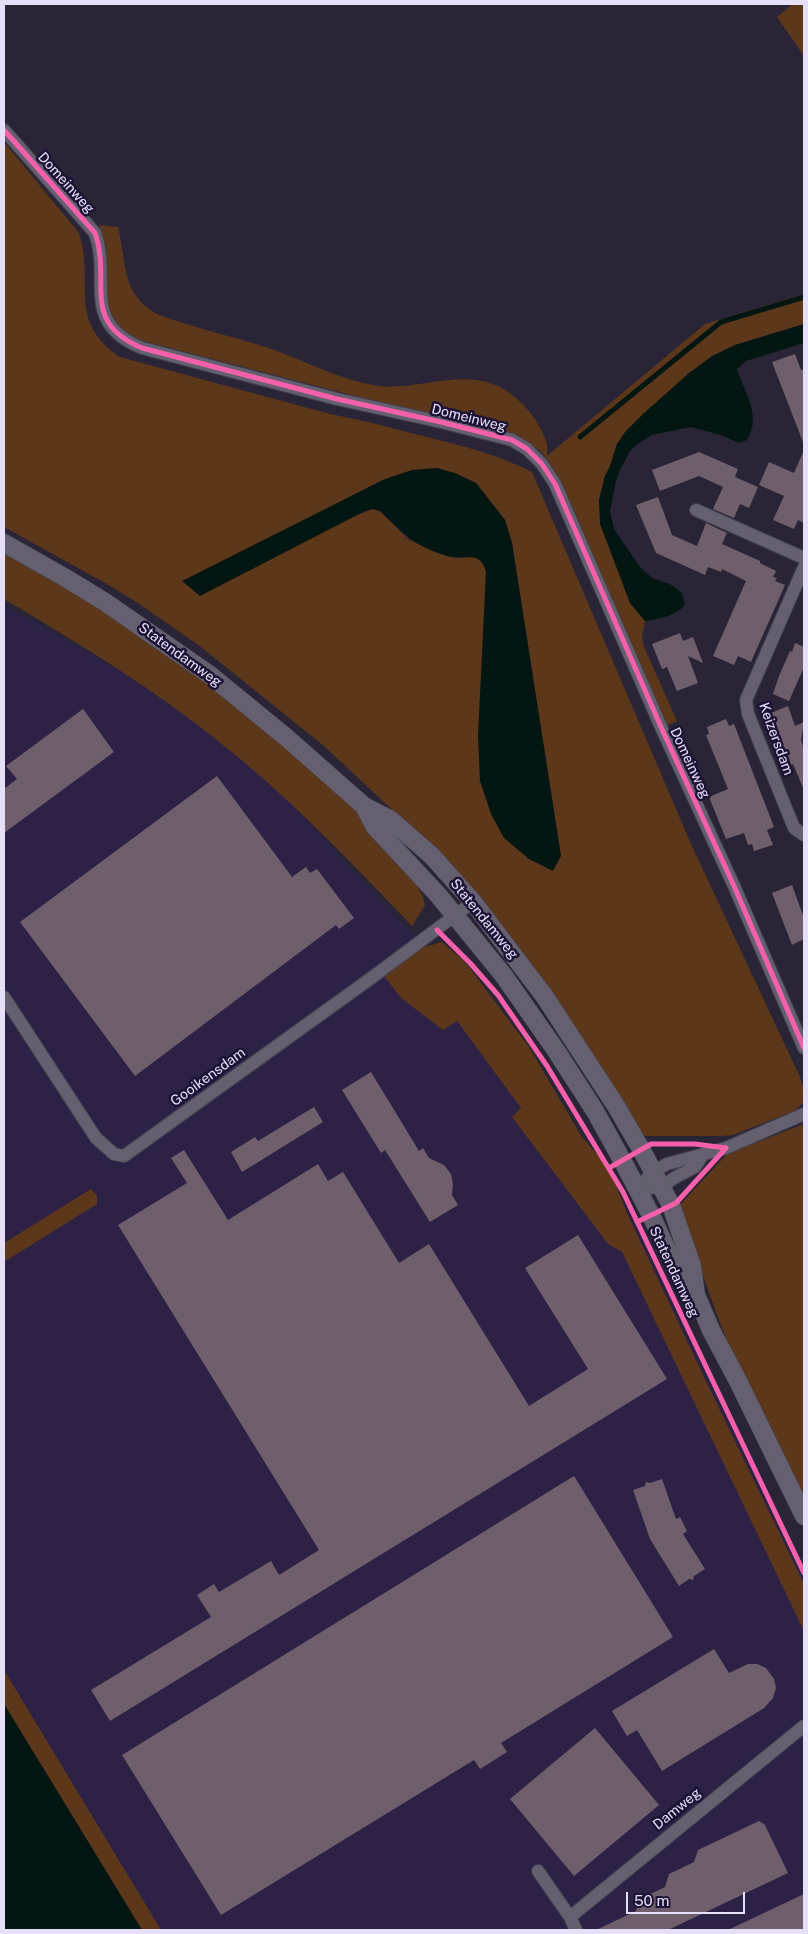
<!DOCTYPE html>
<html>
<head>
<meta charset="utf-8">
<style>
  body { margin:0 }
  #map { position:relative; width:808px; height:1934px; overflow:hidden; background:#2a2536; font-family:"Public Sans",sans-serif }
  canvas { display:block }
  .frame { position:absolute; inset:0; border:5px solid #e5e0f7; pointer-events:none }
  .scale { position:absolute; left:626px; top:1892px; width:119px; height:22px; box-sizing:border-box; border:2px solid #e5e0f7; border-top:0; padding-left:6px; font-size:15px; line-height:18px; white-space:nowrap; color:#e5e0f7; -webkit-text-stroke:4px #1e1334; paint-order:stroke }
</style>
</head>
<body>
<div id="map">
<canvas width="808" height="1934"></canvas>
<div class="frame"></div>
<div class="scale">50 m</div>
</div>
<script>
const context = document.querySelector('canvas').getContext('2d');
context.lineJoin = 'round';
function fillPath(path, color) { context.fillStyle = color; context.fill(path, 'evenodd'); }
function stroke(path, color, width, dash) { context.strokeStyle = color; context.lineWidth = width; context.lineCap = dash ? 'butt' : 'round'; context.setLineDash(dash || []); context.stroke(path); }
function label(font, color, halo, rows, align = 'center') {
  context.font = font + ' "Public Sans",sans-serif'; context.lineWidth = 5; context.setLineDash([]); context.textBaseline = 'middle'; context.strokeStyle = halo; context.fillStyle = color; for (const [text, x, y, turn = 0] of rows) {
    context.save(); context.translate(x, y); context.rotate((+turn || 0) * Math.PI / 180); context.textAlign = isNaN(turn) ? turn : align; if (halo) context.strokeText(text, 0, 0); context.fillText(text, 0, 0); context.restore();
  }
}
fillPath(new Path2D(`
  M4,605L219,726L430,953L643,1227L804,1565V1930H63L4,1822Z`), '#2d2146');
fillPath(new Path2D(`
  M793,4H804V56L777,17Z
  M4,142L79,233C95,282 66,321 120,357L330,414C363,420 395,429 427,437C463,446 499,455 532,472L691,844L800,1077L804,1092V1102L794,1111L733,1135L721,1136H644L599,1063L527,959L433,848L324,746L201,647L138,603L107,584L4,527ZM385,479L476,483L505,520L512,543L561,856L486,571L483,562L477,557L455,558L409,540L380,511L373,509L183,582Z
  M99,225L118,227C127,263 120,293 157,314C193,328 232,336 269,348C306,361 341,381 380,386C419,390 462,368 500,387C520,397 539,420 546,441C548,445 547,451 547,456L705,324L804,294V324L735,345L689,373L617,444L610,466L605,476L599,500L630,603L645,621L642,636L644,647L677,721L666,726L555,474C544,451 540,449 517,438L136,339L120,329L107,305L106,245Z
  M4,551L97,604L219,690L354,807L402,858L423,897L425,905L412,926C350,861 288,796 218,741C151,687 78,643 4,599Z
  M442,942L465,962L529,1047L582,1137L609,1168L627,1213L706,1381L804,1584V1631L622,1252L608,1244L512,1117L521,1108L457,1021L443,1030L401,998L384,976L421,948Z
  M804,1124V1503L777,1454L722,1328L678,1207L727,1154Z
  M91,1189L97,1196V1204L4,1262V1243Z
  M4,1670L161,1930H142L4,1704Z`), '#5d371a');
fillPath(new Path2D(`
  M804,324V343L746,361L737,369C745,393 762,417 747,440L739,443L721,435L691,427L652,435L639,443L630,451L620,470L616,481L610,511L614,529L640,567L652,578L670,584L682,593L685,605C676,616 658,619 645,621L630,603L600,524L599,500L605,476L610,466L617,444L625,432L643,414L689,373L712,356L735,345Z
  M437,468L455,473L476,483L505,520L512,543L561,856L553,871L529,859L504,838L491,814L480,781L478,736L486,571C479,549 465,561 447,556C414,546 404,534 380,511L373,509L365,511L200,596L182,581L385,479L412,470Z
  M4,1704L142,1930H4Z`), '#041612');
stroke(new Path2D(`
  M580,437L721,322L804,297`), '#041612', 5);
fillPath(new Path2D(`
  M795,354L801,370L804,369L803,442L772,362Z
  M804,450V523L798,520L794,529L773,520L784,496L759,485L769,462L794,473Z
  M699,452L738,469L735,477L758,487L749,508L740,504L734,518L713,509L723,487L699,476L660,491L652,470Z
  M658,497L672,535L697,546L706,523L727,533L722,544L760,561V563L776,571L773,577L777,578L775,581L785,585L751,662L738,656L734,665L713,656L746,581L722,569L721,572L708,567L705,575L656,553L636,505Z
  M680,633L683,641L693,637L703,663L688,656L698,683L677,691L667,667L662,669L652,644Z
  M795,643L804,647V667L789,701L773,694L779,676L790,651L792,652Z
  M788,706L795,726L804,722L801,740L804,749V790L793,764L791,765L788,756L786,757L772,722L774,721L771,713Z
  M83,709L114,752L4,833V789L17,779L6,766Z
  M726,719L729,726L734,724L774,827L767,830L773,845L754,851L752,844L748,845L744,833L726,839L709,797L728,789L706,735L709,734L707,727Z
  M217,776L292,877L306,867L310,873L317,869L354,918L339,929L336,925L135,1076L20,922Z
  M792,885L804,918V939L792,945L772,893Z
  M371,1072L419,1151L423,1148L429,1158L444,1165L451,1174L453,1184L452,1195L458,1205L430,1222L385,1150L381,1153L342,1090Z
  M314,1107L323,1122L242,1172L231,1152L255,1137L258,1141Z
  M184,1150L228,1220L318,1164L328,1181L343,1172L399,1263L429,1244L529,1406L588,1369L525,1268L578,1235L667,1379L110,1721L91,1690L211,1617L197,1595L214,1584L219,1592L271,1561L279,1575L319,1550L118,1225L187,1183L171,1158Z
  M574,1476L673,1637L501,1743L507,1752L480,1769L474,1760L221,1915L122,1755Z
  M662,1479L676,1519L680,1517L687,1531L683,1534L705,1569L694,1576L693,1580L689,1579L679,1586L650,1539L633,1490L645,1486L646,1482L650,1483Z
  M714,1649L729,1673L748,1664H757L766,1668L774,1679L776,1688L773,1698L764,1708L662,1771L637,1730L627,1736L612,1711Z
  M595,1728L659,1805L574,1876L510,1799Z
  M759,1821L765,1825L788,1873L668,1930H596L636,1911L640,1899L665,1887L669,1874L694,1862L698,1850Z
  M804,1894V1930H728Z`), '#6f5f6c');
const street = new Path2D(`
  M4,130L95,233C112,280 79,322 142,348L337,399L441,422L512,440L527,449L542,464L555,484L661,727L734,886L804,1048
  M696,510L804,558
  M804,567L746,700L748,714L794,828L804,835
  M4,997L96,1138L114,1154L124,1156L374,976L473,902
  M637,1189L653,1172L667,1164L726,1148L804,1114
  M637,1189L661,1187L674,1178L695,1167L702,1156
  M538,1871L570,1917
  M576,1930L570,1917L804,1726`);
const secondary = new Path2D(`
  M4,543L64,577L105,602L210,675L287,738L364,806L391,820L432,856L473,902L545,997L616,1106L641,1149L671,1205L692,1266L696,1295L711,1330L738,1381L804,1516
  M364,806L375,827L439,896L504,976L555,1049L595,1111L622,1160L651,1215L678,1274L696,1295`);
stroke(street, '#454151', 14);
stroke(secondary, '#454151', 19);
stroke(street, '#64606f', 12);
stroke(secondary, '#64606f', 18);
stroke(new Path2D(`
  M4,130L95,233C112,280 79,322 142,348L337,399L441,422L512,440L527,449L542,464L555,484L661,727L734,886L804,1048
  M437,930L470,963L498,995L547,1066L623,1192L804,1573
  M609,1168L651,1144H695L726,1148
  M637,1222L676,1203L726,1148`), '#f560ab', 5);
label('14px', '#e5e0f7', '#1e1334', [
  ["Domeinweg",66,183,48],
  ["Domeinweg",469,418,14],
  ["Statendamweg",180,655,36],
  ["Keizersdam",776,739,70],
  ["Domeinweg",690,763,65],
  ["Statendamweg",484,919,51],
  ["Gooikensdam",208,1077,-36],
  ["Statendamweg",674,1272,65],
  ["Damweg",677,1809,-39]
]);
</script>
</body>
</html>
